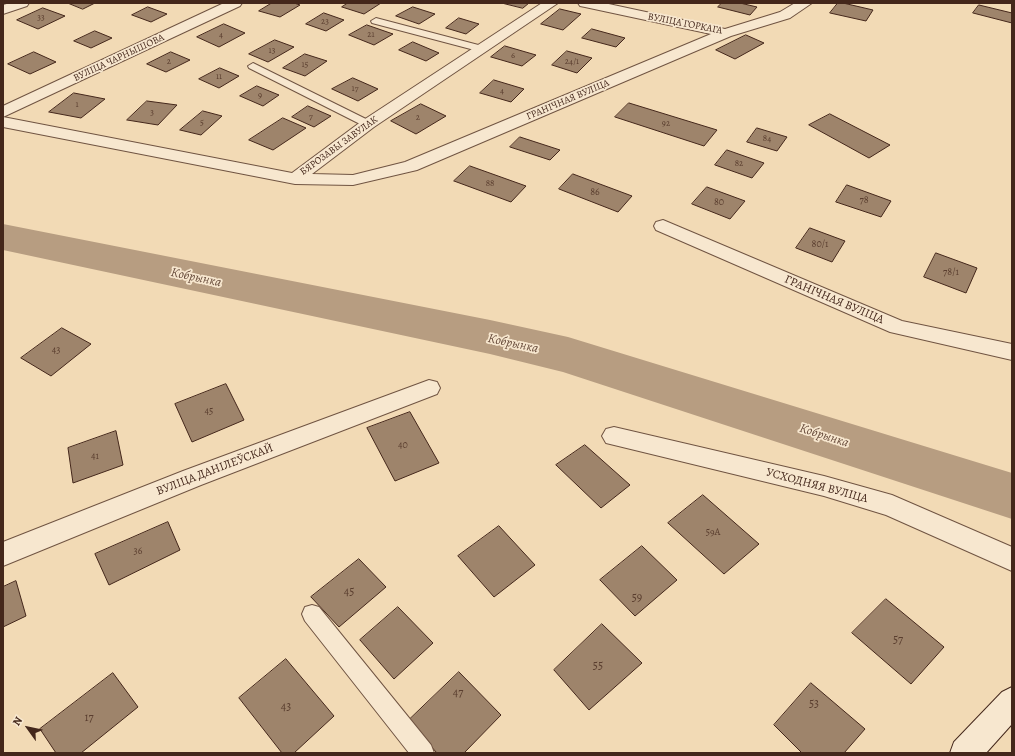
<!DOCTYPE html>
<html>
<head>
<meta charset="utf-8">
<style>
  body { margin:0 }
  #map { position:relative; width:1015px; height:756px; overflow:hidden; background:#f2dab5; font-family:Alegreya,serif }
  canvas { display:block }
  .frame { position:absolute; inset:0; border:4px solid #44271b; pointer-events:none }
  .north { position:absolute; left:8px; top:708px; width:40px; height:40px; -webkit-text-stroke:3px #f7e7cf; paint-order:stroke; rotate:303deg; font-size:11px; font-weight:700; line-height:16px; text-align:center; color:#44271b }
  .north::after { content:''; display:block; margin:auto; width:14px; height:18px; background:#44271b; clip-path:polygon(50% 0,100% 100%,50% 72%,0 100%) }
</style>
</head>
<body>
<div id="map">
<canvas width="1015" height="756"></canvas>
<div class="frame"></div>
<div class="north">N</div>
</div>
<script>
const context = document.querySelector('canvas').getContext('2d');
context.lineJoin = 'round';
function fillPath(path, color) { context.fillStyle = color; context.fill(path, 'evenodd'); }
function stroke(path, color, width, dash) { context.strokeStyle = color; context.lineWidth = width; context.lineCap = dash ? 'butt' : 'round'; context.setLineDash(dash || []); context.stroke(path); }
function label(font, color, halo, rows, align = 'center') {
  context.font = font + ' Alegreya,serif'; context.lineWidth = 3.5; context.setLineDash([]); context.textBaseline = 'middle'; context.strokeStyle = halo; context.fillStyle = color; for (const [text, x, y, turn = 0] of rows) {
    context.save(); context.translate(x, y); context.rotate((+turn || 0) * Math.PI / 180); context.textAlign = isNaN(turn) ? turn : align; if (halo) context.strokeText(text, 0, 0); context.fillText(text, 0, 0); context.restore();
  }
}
fillPath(new Path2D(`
  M3,224L490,320L568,337L1012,473V519L563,372L490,354L3,250Z`), '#b79d81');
const building = new Path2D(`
  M68,3H95L83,9Z
  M272,3H294L300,5L280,17L259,11Z
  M348,3H381L364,14L342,7Z
  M502,3H529L523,8Z
  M722,3H740L757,7L750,15L718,7Z
  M838,3H843L873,10L866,21L830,13Z
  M979,5L1012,13V23L973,13Z
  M148,7L167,14L151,22L132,15Z
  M413,7L435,14L419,24L396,16Z
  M43,8L65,16L38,29L17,20Z
  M560,9L581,14L563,30L541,24Z
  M324,13L344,20L326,31L306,24Z
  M459,18L479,24L466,34L446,28Z
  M224,24L245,33L219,47L197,37Z
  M367,25L393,34L374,45L349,35Z
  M592,29L625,38L616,47L582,38Z
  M95,31L112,38L91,48L74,41Z
  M746,35L764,43L735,59L716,50Z
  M275,40L294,47L268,62L249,54Z
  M413,42L439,53L426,61L399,50Z
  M505,46L536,55L522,66L491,57Z
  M567,51L592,58L577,73L552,65Z
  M34,52L56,62L30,74L8,64Z
  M171,52L190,60L166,72L147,64Z
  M305,54L327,61L305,76L283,68Z
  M220,68L239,76L219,88L199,79Z
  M353,78L378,89L358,101L332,89Z
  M494,80L524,89L511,102L480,93Z
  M257,86L279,95L263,106L240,96Z
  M74,93L105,99L81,118L49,112Z
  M147,101L177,105L158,125L127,120Z
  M629,103L717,130L704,146L615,117Z
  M421,104L446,116L416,134L391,121Z
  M308,106L331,116L314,127L292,117Z
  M203,111L222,116L201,135L180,130Z
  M830,114L890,145L869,158L809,125Z
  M283,118L306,128L273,150L249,140Z
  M757,128L787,137L777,151L747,142Z
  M520,137L560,150L550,160L510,147Z
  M727,150L764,163L752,178L715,165Z
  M470,166L526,186L511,202L454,181Z
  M573,174L632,196L618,212L559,189Z
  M847,185L891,201L881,217L836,202Z
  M707,187L745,201L730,219L692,204Z
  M810,228L845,241L832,262L796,248Z
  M936,253L977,268L966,293L924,277Z
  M62,328L91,344L51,376L21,358Z
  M226,384L244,420L192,442L175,404Z
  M410,412L439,463L395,481L367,428Z
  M116,431L123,465L73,483L68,448Z
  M585,445L630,485L601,508L556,465Z
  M703,495L759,544L724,574L668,523Z
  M168,522L180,550L109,585L95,554Z
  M499,526L535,565L494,597L458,556Z
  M642,546L677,580L635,616L600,580Z
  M359,559L386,587L339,627L311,597Z
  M16,581L26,616L3,627V587Z
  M886,599L944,647L911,684L852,633Z
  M398,607L433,643L394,679L360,640Z
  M602,624L642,663L589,710L554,670Z
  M286,659L334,716L294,753H282L239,698Z
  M459,672L501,715L464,753H437L408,721Z
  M113,673L138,707L81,753H56L40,729Z
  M811,683L865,729L844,753H802L774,725Z`);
fillPath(building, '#9e846b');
stroke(building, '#44271b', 1);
const lane = new Path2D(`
  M376,18L486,47L487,49L482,52L372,23L371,21Z
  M253,63L372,122L374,124L372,126H364L249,68L248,66Z
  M312,605L319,607L431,745L434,753H409L305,621L302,614L305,607Z`);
const street = new Path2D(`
  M10,3H29L27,6L3,14V5Z
  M224,3H242L240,6L3,117V106Z
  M542,3H558L374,127L312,174L353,175L405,162L711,34L585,7L580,6L578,3H604L725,29L780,12L795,3H812L790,18L731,36L417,170L353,185L295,184L3,127V117L292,173L362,121Z
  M663,220L902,321L1012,344V360L890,332L656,230L654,226L656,222Z
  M429,380L437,382L440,388L437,394L201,485L3,566V542L183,471Z
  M614,427L824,476L892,495L1012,547V571L886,515L824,496L606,443L602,436L606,429Z`);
const secondary = new Path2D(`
  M1012,687V724L986,753H950L954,742L1002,692Z`);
stroke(lane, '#705442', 2);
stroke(street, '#705442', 2);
stroke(secondary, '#44271b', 2);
fillPath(lane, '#f7e7cf');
fillPath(street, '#f7e7cf');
fillPath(secondary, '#f7e7cf');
label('9px', '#5a3e2f', null, [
  ["33",41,18],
  ["23",325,22],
  ["4",221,35],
  ["21",371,35],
  ["13",272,51],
  ["6",513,56],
  ["2",169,62],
  ["24/1",572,62],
  ["15",305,65],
  ["11",219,77],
  ["17",355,89],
  ["4",502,91],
  ["9",260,96],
  ["1",77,105],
  ["3",152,113],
  ["7",311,117],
  ["2",418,118],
  ["5",202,123],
  ["92",666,124],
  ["84",767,139],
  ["82",739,164],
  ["88",490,184]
]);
label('10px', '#44271b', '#f7e7cf', [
  ["ВУЛІЦА ГОРКАГА",685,24,11],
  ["ВУЛІЦА ЧАРНЫШОВА",119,58,-25],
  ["ГРАНІЧНАЯ ВУЛІЦА",568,100,-23],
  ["БЯРОЗАВЫ ЗАВУЛАК",339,146,-36]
]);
label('10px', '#5a3e2f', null, [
  ["86",595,193],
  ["78",864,201],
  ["80",719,203],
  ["80/1",820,245],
  ["78/1",951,273],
  ["43",56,351],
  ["45",209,412],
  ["40",403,446],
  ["41",95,457],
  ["59А",713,533],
  ["36",138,552]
]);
label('12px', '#44271b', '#f7e7cf', [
  ["ГРАНІЧНАЯ ВУЛІЦА",834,300,23],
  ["ВУЛІЦА ДАНІЛЕЎСКАЙ",215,470,-21],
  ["УСХОДНЯЯ ВУЛІЦА",817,486,15]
]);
label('12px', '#5a3e2f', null, [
  ["45",349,592],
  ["59",637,598],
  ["57",898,640],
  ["55",598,666],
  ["47",458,693],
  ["53",814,704],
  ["43",286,707],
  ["17",89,718]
]);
label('italic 13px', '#664a3a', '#f7e7cf', [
  ["Кобрынка",196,278,12],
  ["Кобрынка",513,344,12],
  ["Кобрынка",824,436,18]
]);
</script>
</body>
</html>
